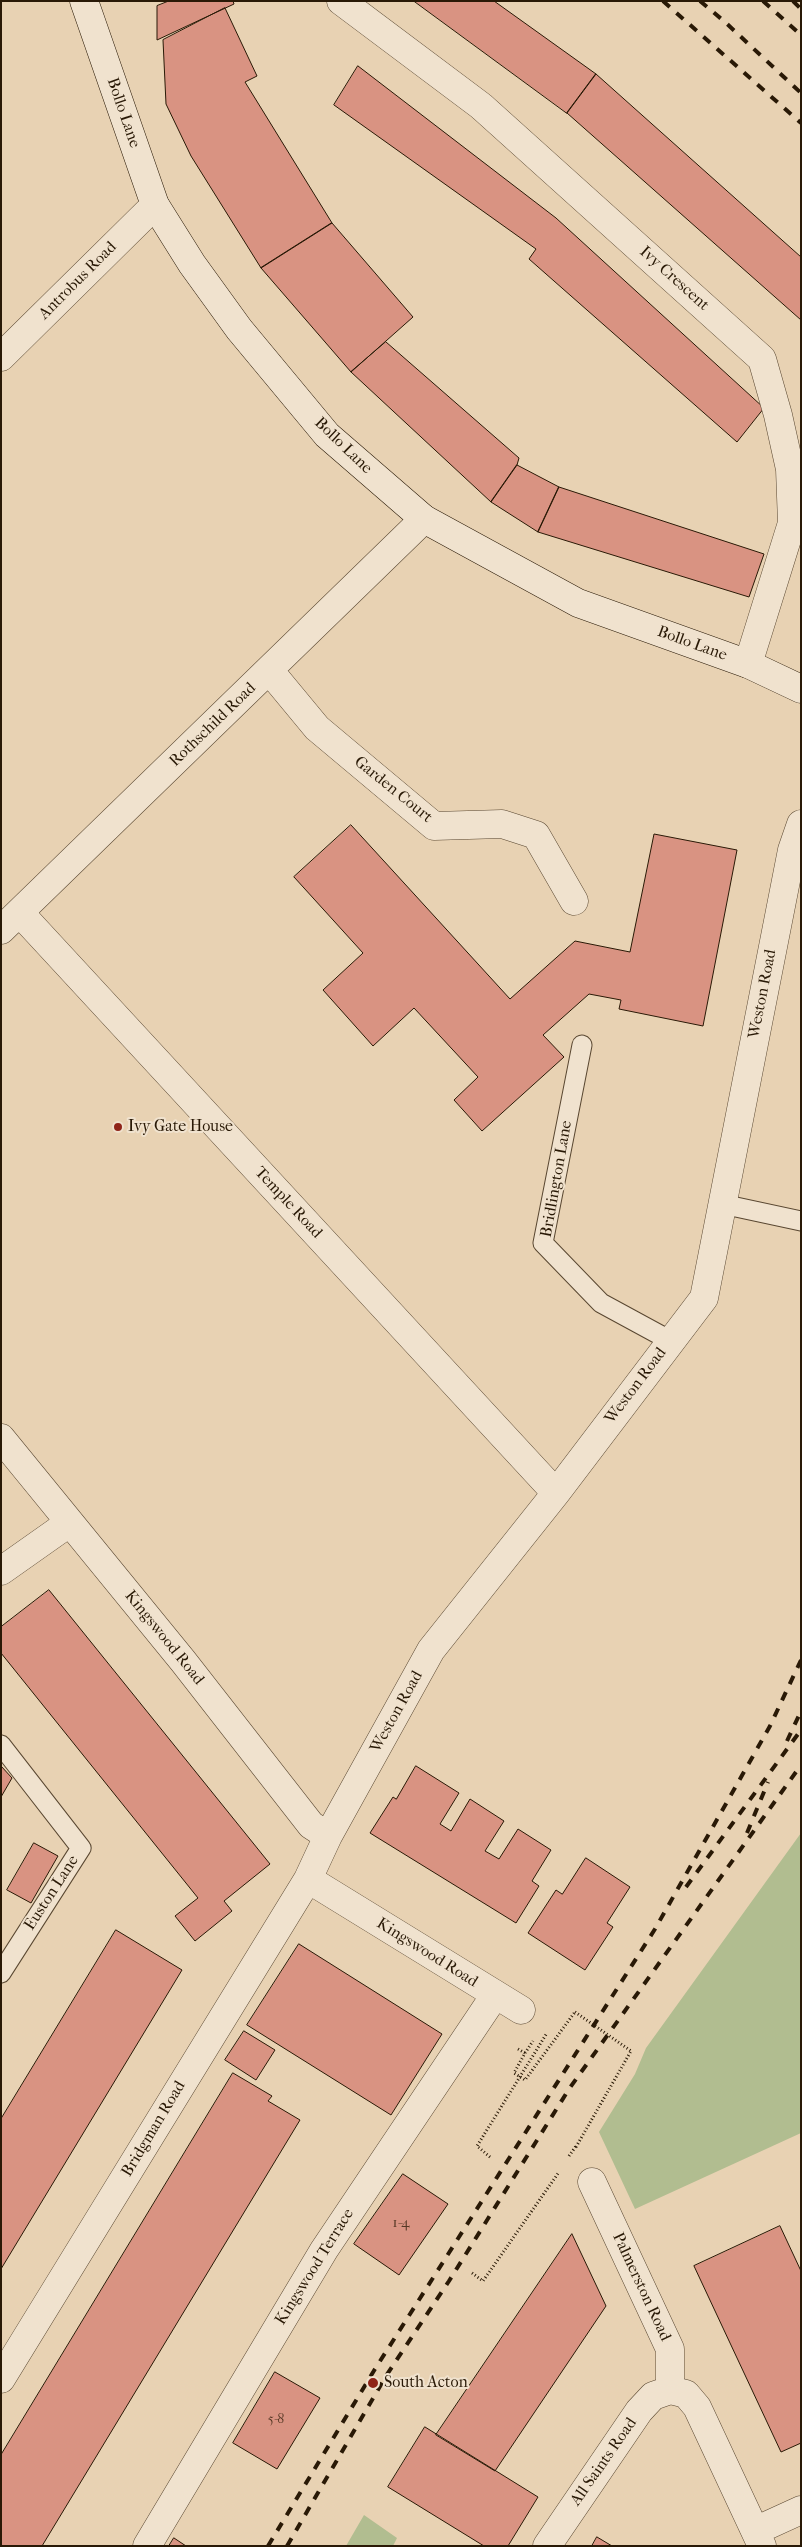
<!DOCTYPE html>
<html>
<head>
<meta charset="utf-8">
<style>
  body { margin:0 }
  #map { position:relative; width:802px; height:2547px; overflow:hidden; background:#e8d2b3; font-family:"IM FELL French Canon",serif }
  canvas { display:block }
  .frame { position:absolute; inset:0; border:2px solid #291906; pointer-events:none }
</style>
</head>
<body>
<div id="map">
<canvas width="802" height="2547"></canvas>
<div class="frame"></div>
</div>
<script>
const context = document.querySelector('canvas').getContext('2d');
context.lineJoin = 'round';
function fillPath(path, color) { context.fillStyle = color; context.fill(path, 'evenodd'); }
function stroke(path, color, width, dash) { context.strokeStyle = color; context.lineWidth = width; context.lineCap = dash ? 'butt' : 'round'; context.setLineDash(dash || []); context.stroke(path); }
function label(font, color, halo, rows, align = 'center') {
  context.font = font + ' "IM FELL French Canon",serif'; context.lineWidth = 4; context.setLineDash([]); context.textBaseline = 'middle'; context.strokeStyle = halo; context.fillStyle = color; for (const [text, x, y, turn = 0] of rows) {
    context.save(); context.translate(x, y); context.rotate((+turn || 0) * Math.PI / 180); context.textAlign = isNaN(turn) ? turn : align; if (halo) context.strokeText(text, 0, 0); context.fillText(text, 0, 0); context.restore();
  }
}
fillPath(new Path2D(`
  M801,1833V2133L635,2209L599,2132L635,2074L646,2048Z
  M364,2515L397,2538L393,2546H346Z`), '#b1bd90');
const building = new Path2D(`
  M169,1H233L234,4L157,40V6Z
  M414,1H494L596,74L567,113Z
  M225,8L257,76L245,82L332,223L261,268L191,156L166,104L163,40Z
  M358,66L556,218L764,408L737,442L529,259L536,249L334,105Z
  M596,74L801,257V320L567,113Z
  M332,223L413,317L351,372L261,268Z
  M386,342L519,458L517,465L491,502L351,372Z
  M517,465L559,487L538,532L491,502Z
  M559,487L764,554L749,597L538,532Z
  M351,825L510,999L575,941L630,952L654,834L737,850L703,1026L619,1009L621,1000L589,994L543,1035L564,1057L482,1131L454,1100L478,1077L414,1008L373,1046L323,990L363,953L294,877Z
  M49,1590L270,1864L224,1901L232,1911L195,1941L175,1916L198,1898L1,1653V1627Z
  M1,1766L12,1778L1,1797Z
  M416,1766L459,1793L440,1824L451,1831L470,1799L504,1821L485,1851L499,1859L518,1829L551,1850L532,1881L539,1886L516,1923L370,1833L393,1797L396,1799Z
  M34,1843L58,1856L31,1903L7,1890Z
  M586,1858L630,1887L607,1923L613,1927L585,1970L528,1933L556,1890L562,1894Z
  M116,1930L182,1970L1,2269V2119Z
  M299,1944L442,2034L391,2115L247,2025Z
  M244,2031L275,2050L256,2080L225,2060Z
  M233,2073L272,2096L268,2101L300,2120L42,2546H1V2455Z
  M403,2174L448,2204L399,2275L354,2244Z
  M780,2226L801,2271V2443L781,2452L694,2266Z
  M572,2234L606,2306L495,2471L436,2435Z
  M275,2372L320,2398L277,2469L233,2443Z
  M425,2427L538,2497L508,2546H484L388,2487Z
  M597,2537L612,2546H592Z
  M174,2538L186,2546H169Z`);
fillPath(building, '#d99382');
stroke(building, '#291906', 1);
const lane = new Path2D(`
  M582,1045L543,1243L601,1303L671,1341
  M722,1204L801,1221
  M1,1745L81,1848L1,1973`);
const street = new Path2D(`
  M341,1L481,106L762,359L778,415L790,469L792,523L748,664
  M1,357L155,205
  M269,670L317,728L434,826L502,824L536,835L574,901
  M20,913L556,1493
  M1,930L424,519
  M1,1438L183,1661L311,1825L328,1836
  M1,1571L69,1523
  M308,1879L521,2010
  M592,2182L670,2349V2390
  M1,2379L308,1879L328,1836L431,1650L556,1493L704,1298L792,850L801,824
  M670,2390L686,2394L697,2407L762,2546
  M755,2531L801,2510
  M147,2546L324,2250L495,1995
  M547,2546L639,2411L653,2396L670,2390`);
const secondary = new Path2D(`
  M84,1L155,205L192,264L239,329L327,435L424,519L578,603L748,664L801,689`);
stroke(lane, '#594731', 21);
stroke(street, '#594731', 29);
stroke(secondary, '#291906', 29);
stroke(new Path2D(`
  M518,2049L525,2053L514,2073L525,2080L575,2012
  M525,2053L533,2041
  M576,2147L631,2051
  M569,2156L576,2146
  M490,2157L477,2146L547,2033
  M472,2273L483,2281L559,2172`), '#291906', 3, [1, 2.5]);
stroke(lane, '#f0e2ce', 19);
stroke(street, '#f0e2ce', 28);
stroke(secondary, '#f0e2ce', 28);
stroke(new Path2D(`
  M663,1L801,123
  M700,1L725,22L801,93
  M763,1L801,35
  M793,1L801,9
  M787,1741L801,1711
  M747,1833L768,1782
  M686,1887L801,1730
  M268,2546L375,2369L655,1929L770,1726L801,1660
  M287,2546L386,2376L449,2281L569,2089L801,1765`), '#291906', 4, [9, 9]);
stroke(new Path2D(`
  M575,2012L631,2051`), '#291906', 3, [1, 2.5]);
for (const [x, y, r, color] of [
  [118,1127,5,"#8f2418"],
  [373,2383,6,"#8f2418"]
]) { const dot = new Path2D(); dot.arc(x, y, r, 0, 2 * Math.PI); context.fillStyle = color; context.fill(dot); stroke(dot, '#f0e2ce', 2); }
label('14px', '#553825', null, [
  ["1-4",401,2224],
  ["5-8",276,2420]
]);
label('16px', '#291906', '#f0e2ce', [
  ["Bollo Lane",123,113,71],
  ["Ivy Crescent",674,279,42],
  ["Antrobus Road",78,281,-45],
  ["Bollo Lane",343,446,44],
  ["Bollo Lane",692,644,20],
  ["Rothschild Road",213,725,-44],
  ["Garden Court",393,790,39],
  ["Weston Road",763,994,-79],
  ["Bridlington Lane",557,1179,-80],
  ["Temple Road",288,1203,47],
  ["Weston Road",636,1386,-53],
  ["Kingswood Road",164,1638,51],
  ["Weston Road",397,1712,-61],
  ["Euston Lane",52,1893,-57],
  ["Kingswood Road",427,1953,32],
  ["Bridgman Road",154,2129,-59],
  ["Kingswood Terrace",315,2267,-58],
  ["Palmerston Road",641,2287,65],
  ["All Saints Road",604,2462,-55]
]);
label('16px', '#291906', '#f0e2ce', [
  ["Ivy Gate House",128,1127],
  ["South Acton",384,2383]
], 'left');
</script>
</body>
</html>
